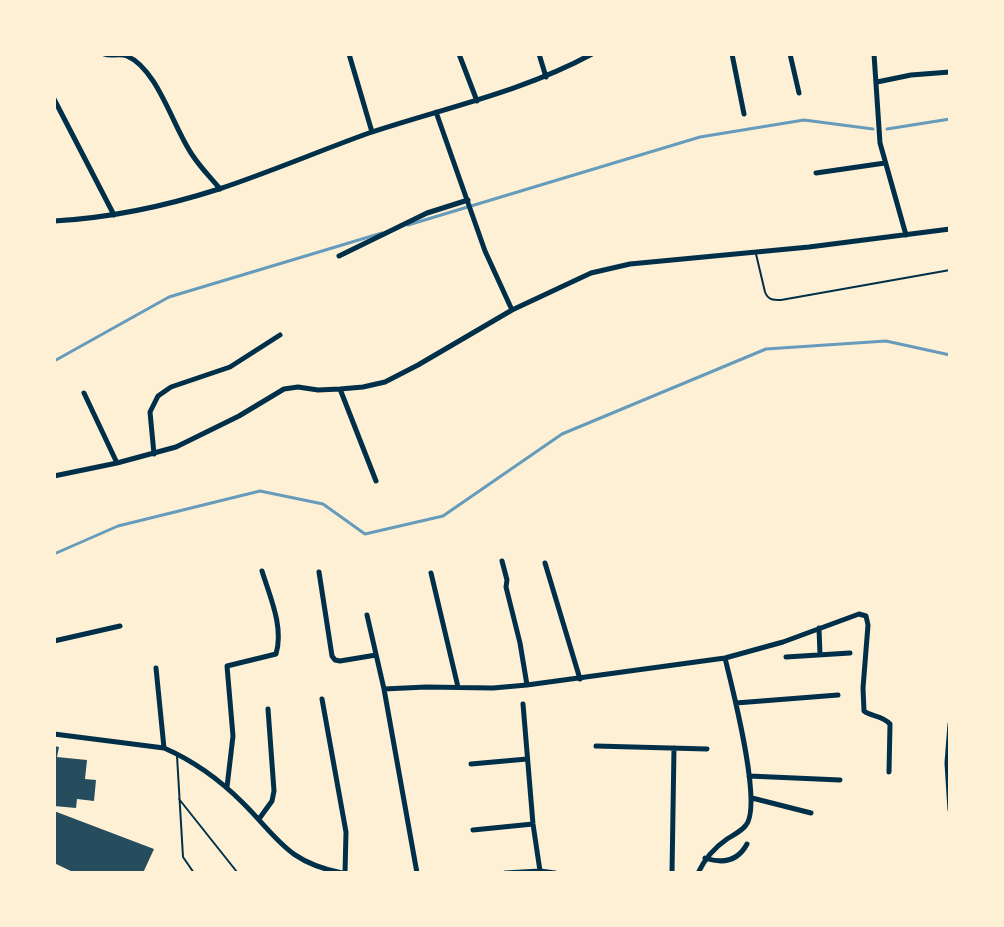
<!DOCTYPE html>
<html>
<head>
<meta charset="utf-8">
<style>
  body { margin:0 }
  #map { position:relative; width:1004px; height:927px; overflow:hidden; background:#fdf0d5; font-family:Inter,sans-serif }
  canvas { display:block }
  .frame { position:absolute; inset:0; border:56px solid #fdf0d5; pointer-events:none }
</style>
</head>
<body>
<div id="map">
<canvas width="1004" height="927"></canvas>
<div class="frame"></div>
</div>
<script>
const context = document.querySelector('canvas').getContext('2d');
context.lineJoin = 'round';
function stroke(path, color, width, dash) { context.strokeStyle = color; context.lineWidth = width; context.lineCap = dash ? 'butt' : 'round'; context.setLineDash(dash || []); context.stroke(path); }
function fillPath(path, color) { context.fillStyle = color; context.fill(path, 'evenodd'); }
stroke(new Path2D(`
  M887,129L950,119
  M408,225L700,137L804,120L873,129
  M56,360L169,297L382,233
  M54,554L118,526L260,491L323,504L365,534L443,516L562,434L766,349L886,341L950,355`), '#669bbc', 3);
fillPath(new Path2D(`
  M54,746L59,747L57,757L87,760L85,779L96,780L94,801L77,799L76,808L54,806Z
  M54,811L154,849L143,873H75L54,863Z`), '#264d5e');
stroke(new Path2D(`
  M756,254L765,292C768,300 773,300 781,300L950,270
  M177,756L183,857L194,873
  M179,799L237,872`), '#003049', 2);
stroke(new Path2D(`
  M104,54C111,57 119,53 127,56C158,69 174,130 193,156C201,168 211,178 220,189
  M349,54L372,132
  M459,54L477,101
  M539,54L546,77
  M732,54L744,114
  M790,54L799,93
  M874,54L880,143L906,235
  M877,82L911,75L950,72
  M54,99L114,215
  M436,112L485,251L512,310
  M816,173L885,163
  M54,221C110,218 166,206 219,189C270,172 319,151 369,133C444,108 522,92 592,54
  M339,256L427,213L468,200
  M340,389L376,481
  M84,393L117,463
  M154,454L150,412L158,396L171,387L230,367L280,335
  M54,476L117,463L176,447L239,416L284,389L298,387L318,390L340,389L363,387L385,382L418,365L512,310L591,273L630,264L809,247L950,229
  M502,561L507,580L506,587L520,643L527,685
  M545,563L580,679
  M319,572L332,656L335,660L340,661L376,655
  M431,573L458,687
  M367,615L384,689L417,873
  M819,628L820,655
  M54,641L120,626
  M786,657L850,653
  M156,668L164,748
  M384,689L426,687L493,688L527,685L725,658L783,642L859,614L866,616L868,625L863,688L864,711C872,717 882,715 890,724L889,772
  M322,699L346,832L345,873
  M736,703L838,695
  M523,704L533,824L540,871
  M950,724L947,763L950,810
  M54,734L164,748C194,761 220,780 243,803C279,839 287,862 342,873
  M596,746L707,749
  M471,764L527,759
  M749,776L840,780
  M227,787L233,736L227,666L276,654C284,627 270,597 262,571
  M752,798L811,813
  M259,819L272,801L274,791L268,709
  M473,830L533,824
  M705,858C723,864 738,861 747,844
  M505,873L540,871L555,873
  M672,873L674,748
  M698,873C705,858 714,848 727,839C733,835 742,831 746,825C763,805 732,687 725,658`), '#003049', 5);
</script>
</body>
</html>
